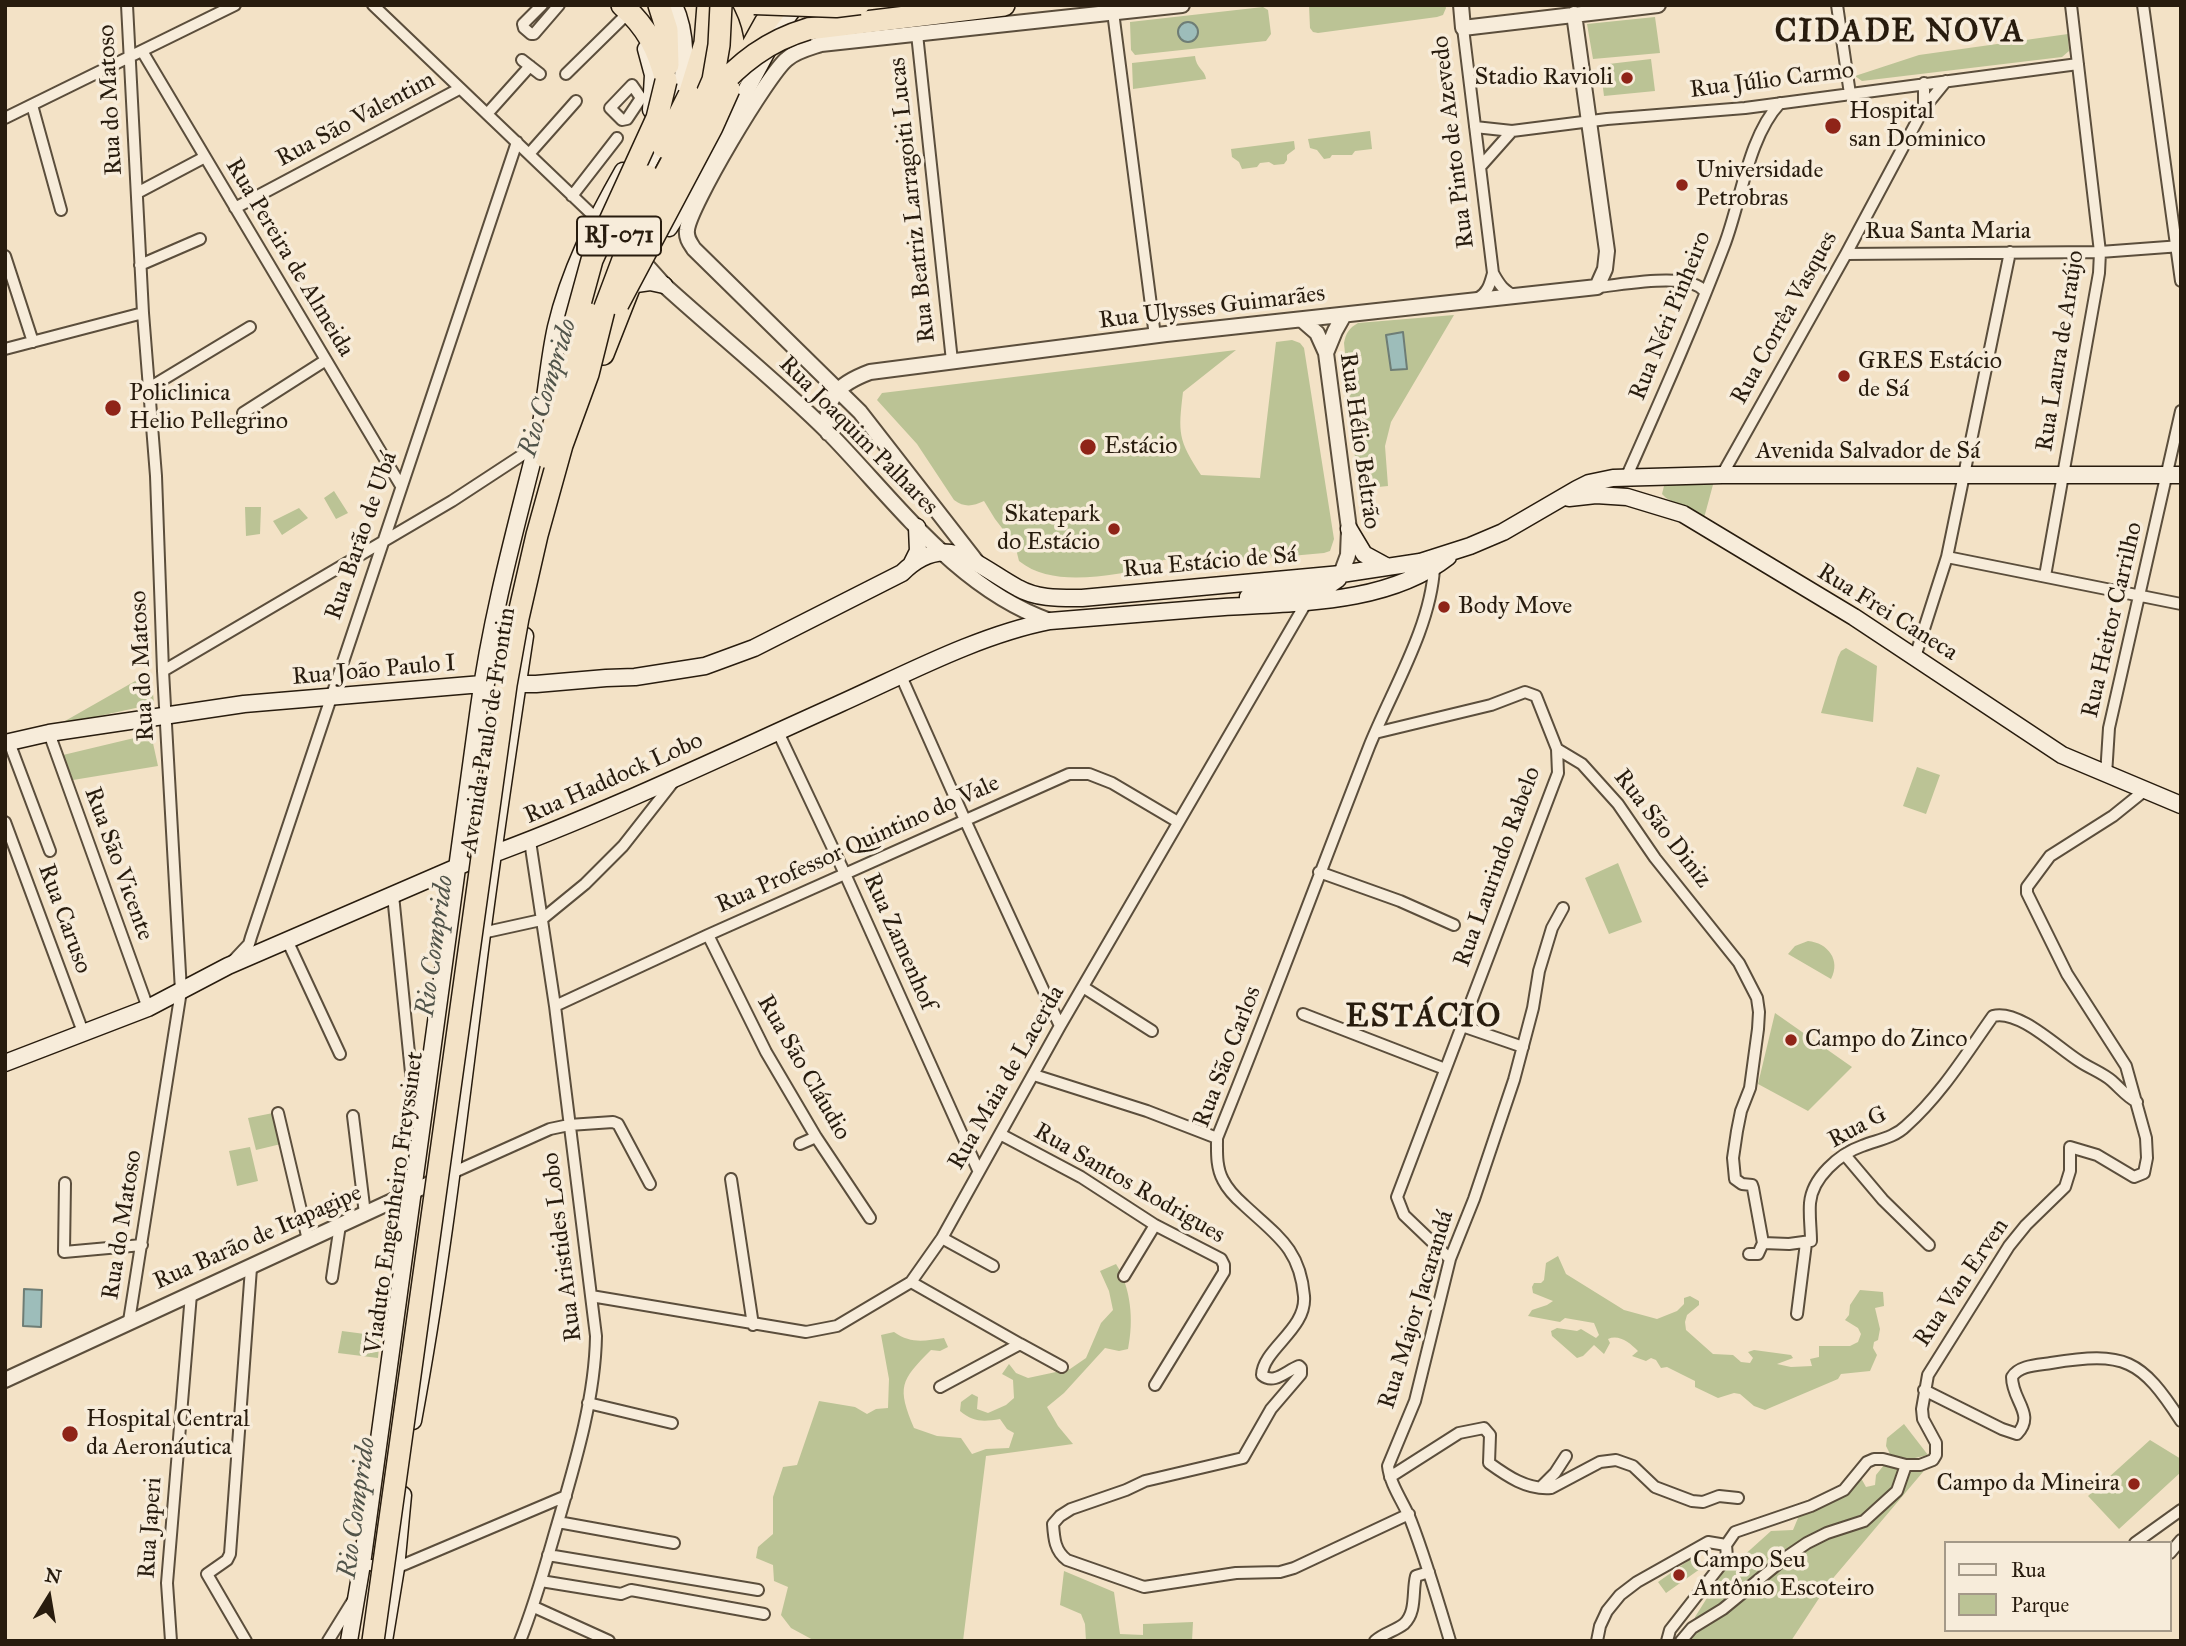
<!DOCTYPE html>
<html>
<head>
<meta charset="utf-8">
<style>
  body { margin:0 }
  #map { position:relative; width:2186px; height:1646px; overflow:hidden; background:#f3e2c6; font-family:"IM FELL Great Primer",serif }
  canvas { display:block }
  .frame { position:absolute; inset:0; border:7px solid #281c0e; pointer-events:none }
  .legend { position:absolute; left:1944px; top:1541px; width:228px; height:91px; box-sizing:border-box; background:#f7ecda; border:2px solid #a49988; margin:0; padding:9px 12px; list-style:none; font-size:21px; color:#281c0e }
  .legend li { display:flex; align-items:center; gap:14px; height:35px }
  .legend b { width:35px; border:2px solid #a49988 }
  .north { position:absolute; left:14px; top:1562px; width:70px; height:70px; -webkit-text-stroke:5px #f7ecda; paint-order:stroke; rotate:11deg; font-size:19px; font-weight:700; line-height:28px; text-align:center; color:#281c0e }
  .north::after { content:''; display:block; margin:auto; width:24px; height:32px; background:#281c0e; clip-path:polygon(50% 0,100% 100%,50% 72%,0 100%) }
</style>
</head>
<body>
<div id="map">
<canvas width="2186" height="1646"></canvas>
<div class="frame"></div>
<ul class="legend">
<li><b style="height:9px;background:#f7ecda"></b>Rua</li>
<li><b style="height:19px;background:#bbc395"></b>Parque</li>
</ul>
<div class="north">N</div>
</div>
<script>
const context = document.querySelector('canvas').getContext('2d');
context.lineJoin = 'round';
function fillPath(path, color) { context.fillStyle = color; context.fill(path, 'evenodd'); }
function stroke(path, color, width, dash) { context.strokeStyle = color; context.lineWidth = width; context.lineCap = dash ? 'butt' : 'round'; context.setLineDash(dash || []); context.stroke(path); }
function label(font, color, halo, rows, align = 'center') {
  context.font = font + ' "IM FELL Great Primer",serif'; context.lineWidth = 7; context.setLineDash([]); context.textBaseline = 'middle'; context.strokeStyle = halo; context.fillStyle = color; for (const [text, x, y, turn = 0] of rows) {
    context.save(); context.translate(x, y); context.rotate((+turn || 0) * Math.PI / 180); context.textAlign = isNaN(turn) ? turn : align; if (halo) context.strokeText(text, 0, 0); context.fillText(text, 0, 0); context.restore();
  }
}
fillPath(new Path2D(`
  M1309,5H1445L1446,8L1443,15L1437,17L1318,33L1313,32L1310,28Z
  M1263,7L1268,10L1271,34L1266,41L1135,55L1131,50L1130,22Z
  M1655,17L1660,53L1593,59L1587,24Z
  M2068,34L2069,51L2062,57L1862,81L1855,76L1919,55Z
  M1195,56C1196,68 1205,70 1206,79L1133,89L1132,63Z
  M1651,59L1655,91L1604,96L1600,65Z
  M1370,131L1372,149L1355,151L1352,155H1332L1330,158L1324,159L1317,150L1310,148L1308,139Z
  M1294,141L1295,149L1287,155V160L1284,164L1274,165L1269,162L1260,163L1257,167L1242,169L1239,162L1232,157L1231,149Z
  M1454,315L1391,422L1385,446L1388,486L1358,489L1344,343C1346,333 1349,328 1358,323Z
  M1292,340L1300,343L1304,348L1334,539L1330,551L1324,553L1224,562L1215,553L1163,560L1157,568C1115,573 1055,590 1019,561L1015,545L995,519L984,501C973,506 965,508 954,500L917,444L877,400L882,393L1236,350L1183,392C1178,433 1178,440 1201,475L1260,478L1276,342Z
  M1714,481L1704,518L1666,498L1662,494L1664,486L1667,483Z
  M334,491L348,513L336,519L324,498Z
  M245,507H261L260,534L246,536Z
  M299,508L308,518L282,535L273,521Z
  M1846,648L1877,666L1873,722L1821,713L1838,657L1841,651Z
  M151,672L154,704L58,725Z
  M151,734L158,766L73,780L63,755Z
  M1917,767L1940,775L1926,814L1903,806Z
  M1618,863L1642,922L1609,934L1585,878Z
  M1808,941C1828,943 1841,960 1831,979L1788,954L1795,946Z
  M1775,1013L1852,1067L1808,1111L1758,1084Z
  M273,1113L281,1144L256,1150L248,1118Z
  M250,1147L258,1181L237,1186L229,1151Z
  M1558,1256L1566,1274L1624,1310L1657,1319L1677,1311L1684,1304V1298L1690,1296L1699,1301V1305L1687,1315L1685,1322L1686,1330L1713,1354L1733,1355L1741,1362L1750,1363L1753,1358L1748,1352L1754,1350L1791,1355L1793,1358L1777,1364L1791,1367L1812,1366L1810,1359L1819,1357V1346H1850L1858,1342L1861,1334L1858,1328L1845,1320L1849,1315L1850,1305L1860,1290L1883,1292L1884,1306L1875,1308L1880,1329L1878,1340L1874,1342L1873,1348L1877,1355L1870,1371L1841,1374L1838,1379L1765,1410L1754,1406L1740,1394L1734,1393L1718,1398L1695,1387V1381L1667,1367L1661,1368L1656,1360L1651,1358L1646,1361L1632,1356L1638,1351C1630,1343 1619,1334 1608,1339L1610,1343L1604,1354L1594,1345L1583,1356L1577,1358L1552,1336L1551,1331L1557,1328L1577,1331L1581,1329L1596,1338L1599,1335L1594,1323L1565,1318L1560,1322L1528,1316L1532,1310L1547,1305L1553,1301L1533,1293L1532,1287L1534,1283H1541L1544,1280L1546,1263Z
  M1116,1264C1131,1288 1134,1320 1128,1349L1119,1351L1105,1348L1064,1393L1047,1407L1058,1426L1073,1444L986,1456L963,1641H815L791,1628L781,1615L788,1587L774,1581L773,1565L756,1558L758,1547L773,1534V1497L783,1467L797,1465L819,1401L855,1407L867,1414L876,1409L888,1408L889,1379L881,1335L894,1332C911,1344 924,1341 944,1338L948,1347L940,1351L931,1350C900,1381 897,1387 914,1428L937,1436L961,1438L972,1454L986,1449L1009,1448L1014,1433L1007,1429L1000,1419C983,1422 973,1422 960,1411L961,1402L972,1394L978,1397L977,1409L988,1413L1006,1405L1014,1398L1013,1380L1002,1374L1009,1364L1016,1373L1028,1378L1070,1369L1086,1358L1101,1323L1113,1310L1109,1291L1100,1271Z
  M342,1331L380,1336L378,1358L338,1353Z
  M1904,1424L1928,1455L1906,1460L1890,1454L1886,1446L1887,1438Z
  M2150,1440L2181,1459V1472L2119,1529L2088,1496Z
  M1888,1460L1928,1466L1829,1583L1791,1641H1692L1695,1617L1729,1563L1741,1558L1771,1531L1793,1530L1798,1518L1788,1516L1833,1494L1863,1471L1861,1478L1866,1487L1875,1485L1876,1475Z
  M1692,1558L1700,1569L1666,1593L1658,1582Z
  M1064,1571L1114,1592L1120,1634L1143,1635V1624L1193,1622L1192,1641H1086L1085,1624L1081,1614L1060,1605Z`), '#bbc395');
const water = new Path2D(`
  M1178 32a10 10 0 1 1 20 0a10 10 0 1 1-20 0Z
  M1403,332L1407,369L1391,370L1386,335Z
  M24,1289L42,1290L41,1327L23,1326Z`);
fillPath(water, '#9dbdba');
stroke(water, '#6e7d75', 2);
const minor = new Path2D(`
  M127,5L143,313L156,476L163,671L181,991L129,1321
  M373,5L602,224
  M542,5L523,24L524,28L531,34H534L559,5
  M1837,5L1850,94
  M2143,5L2181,281
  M1113,12L1155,336
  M1463,28L1493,273C1499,284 1504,292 1516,296
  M917,34L952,361
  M142,51L401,486
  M522,60L540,74
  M566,74L626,15
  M632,85L641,98L627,119L622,120L610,108Z
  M32,105L61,210
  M1924,108L1946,81
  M487,114L530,66
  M5,118L235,5
  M1475,127L1512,131L1607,119L1745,108L2078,64
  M529,154L576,101
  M1480,167L1512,131
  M137,193L205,157
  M572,196L617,138
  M235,208L459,89
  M1846,254L2100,252L2181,246
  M5,256L33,342
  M140,265L200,239
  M1597,287C1622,285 1690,271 1705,292
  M1477,299C1488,293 1490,284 1493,273
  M5,349L143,313
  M149,388L250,327
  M243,413L326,360
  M1722,475L1846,254L1924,108V83
  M1626,478C1660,401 1694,325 1724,246C1741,202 1748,137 1780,103
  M1947,557L2181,604
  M2045,576L2099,273L2100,252L2071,5
  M1915,657L1947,557L2010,252
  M163,671L452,501L536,446
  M901,676L965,820L1060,1026
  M778,732L845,874L978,1170
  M49,733L148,1008
  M1375,733L1491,705L1525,692L1536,696L1557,749L1582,764L1618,804L1655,858L1739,963L1757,998L1759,1012L1758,1029L1750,1088L1741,1111L1737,1131L1733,1158L1735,1179L1742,1184L1752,1185L1753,1188L1763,1243L1789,1244L1811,1241C1811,1229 1809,1216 1810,1203C1812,1178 1839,1154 1862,1146C1877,1140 1894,1138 1906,1126C1941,1095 1966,1054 1993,1016C2019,1009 2058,1048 2079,1061C2089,1068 2103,1073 2112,1081C2121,1089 2127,1097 2137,1102
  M9,742L50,851
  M2106,775L2109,728L2181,411
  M5,822L83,1032
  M1319,872L1400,901L1454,925
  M393,895L416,1122L421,1128
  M482,933L541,920L585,884L623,846L674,781
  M708,935L766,1052L816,1137L870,1218
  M287,940L340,1054
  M233,961L249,944L251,937L517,142
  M1083,987L1152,1031
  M555,1006L708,935L1069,774H1089L1112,783L1178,822
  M1303,1014L1445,1069
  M1462,1026L1523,1047
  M1034,1075L1147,1111L1217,1138
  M278,1113L308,1240
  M353,1116L365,1214
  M1000,1134L1081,1177L1155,1225L1221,1259L1224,1265V1272L1155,1385
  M800,1144L816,1137
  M1845,1155L1883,1200L1929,1245
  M452,1173L550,1129L569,1125L613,1122L618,1124L650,1184
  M731,1179L753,1325
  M65,1183L64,1252L142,1245
  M942,1238L993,1266
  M1749,1254H1758L1763,1243
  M1450,1259L1404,1215L1397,1197L1553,786L1558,773L1557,749
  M1124,1276L1155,1225
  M332,1278L340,1225
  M911,1282L1020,1344L940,1387
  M591,1296L806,1332L837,1326L911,1282L942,1238L1060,1026L1306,603
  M1797,1314L1806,1243
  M1020,1344L1062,1367
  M1924,1390L2002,1429L2017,1434C2036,1414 2012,1401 2012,1377C2019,1365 2039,1365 2051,1363C2125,1351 2141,1359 2181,1421
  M588,1403L672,1423
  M1390,1477L1459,1433L1484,1428L1490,1435L1489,1463C1507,1476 1527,1490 1551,1488L1600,1462L1616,1460L1633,1466L1655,1487L1692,1501L1703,1502L1719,1496L1738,1498
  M1541,1487L1555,1473L1566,1456
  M1409,1514L1294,1568L1280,1572L1236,1573L1144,1587L1067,1560C1055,1551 1054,1539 1053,1524L1060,1516L1071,1509L1126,1490L1145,1481L1243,1458L1271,1409L1301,1374V1368L1299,1366C1286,1371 1274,1385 1262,1375C1263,1349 1307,1329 1304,1296C1300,1248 1276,1235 1244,1205C1236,1198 1228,1190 1223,1180C1216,1167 1217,1152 1217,1138C1270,1008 1318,877 1369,747C1391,692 1431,627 1434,568
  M558,1522L674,1543
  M2135,1543L2181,1510
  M2170,1553L2181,1540
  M548,1555L758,1590
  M362,1564L396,1568L566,1496
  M541,1581L621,1594L631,1590L764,1614
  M534,1607L609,1641
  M171,1641L167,1583L191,1294
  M246,1641L207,1574L227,1560L230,1554L251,1268
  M328,1641L354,1599
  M520,1641C535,1604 545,1567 556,1529C574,1467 595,1400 596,1336L555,1006L530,841
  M1375,1641C1384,1633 1395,1631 1404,1624C1417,1612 1412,1591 1416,1576L1429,1572
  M1450,1641C1438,1601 1426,1560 1411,1521C1404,1503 1390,1485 1388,1466L1415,1401L1450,1259L1474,1199L1514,1080L1533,1008L1539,971L1552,928L1563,908
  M1597,1641L1600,1626L1607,1611L1620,1595L1637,1582L1708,1542L1726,1545
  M1667,1641L1670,1630L1727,1557L1726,1545L1735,1532L1811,1506L1844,1490L1867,1462L1874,1459H1883L1906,1465H1920L1933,1460L1936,1455V1443L1923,1419L1922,1409L1928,1375L2009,1246L2026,1225L2065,1187L2070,1171V1147L2097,1155L2134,1177L2144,1173L2147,1158L2146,1138L2126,1066L2067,974L2027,893V887L2050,856L2113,816L2144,791
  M1681,1641L1692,1628L1723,1609L1785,1558L1807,1543L1827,1533L1864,1521L1897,1491L1906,1465`);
const tertiary = new Path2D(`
  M1461,5L1463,28L1658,5
  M647,266L664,285C719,335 778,382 830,434C896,502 958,589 1050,621
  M1302,320L1317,333L1326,353L1349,529L1348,555L1341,574
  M1326,353L1335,331L1344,315
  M828,433C824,397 838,384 870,372L1166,334L1597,287L1605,269L1607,251L1574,14
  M976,561L860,412L694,249C690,243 686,238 687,230C689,207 768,74 787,59C796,51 809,48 821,44L1182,5
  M5,1380L442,1178`);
const secondary = new Path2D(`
  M674,5C687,33 687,70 678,99
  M646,49L653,75L651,110
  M637,184L663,135
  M669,228L691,193L779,29L796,5
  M636,284L650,282L664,285
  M1569,498L1596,495L1627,497L1683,514L1854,617L2062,755L2181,805
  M1349,529L1364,554L1386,566
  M912,563L918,551L917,527
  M1248,597L1328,586L1338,579
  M5,743L49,733L244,704L482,684H536L606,678L635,677L705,666L754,648L902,573C946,529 977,566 1018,588C1037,599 1061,598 1082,598L1341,574L1420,562L1470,546L1503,532L1577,489L1589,483L1613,478L1722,475H2181
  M485,857C605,813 721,757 837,705C904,675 978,635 1050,621C1103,617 1157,612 1210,608C1287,602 1384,607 1448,557
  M5,1063L148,1008L228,966L464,864
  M413,1421C443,1260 461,1097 482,934C495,835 510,735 525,636
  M349,1641L362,1564L479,707C491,618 514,534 536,447C546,408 547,367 556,327C569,272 595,220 623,171
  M384,1641L396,1568L403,1495`);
const motorway = new Path2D(`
  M622,5C647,27 658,49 666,81
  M659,5L667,30L668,65
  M719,5C734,29 736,49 732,77
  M808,29L1004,5
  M741,66L765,23L779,5
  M689,95L705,43L708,5
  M603,354L629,288`);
stroke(minor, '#5b4e3c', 14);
stroke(tertiary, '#5b4e3c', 18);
stroke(secondary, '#281c0e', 19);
stroke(motorway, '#281c0e', 24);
stroke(minor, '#f7ecda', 10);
stroke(tertiary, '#f7ecda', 14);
stroke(secondary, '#f7ecda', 16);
stroke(motorway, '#f3e2c6', 21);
const primaryBridge = new Path2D(`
  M754,5L836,8L860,5`);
const motorwayBridge = new Path2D(`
  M712,94C740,63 767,41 808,29
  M663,147L689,95
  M618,238L648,176
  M618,304L712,127L729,89
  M572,333L592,260L657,118L666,81
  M545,457L565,383L590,314
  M373,1641L506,685L518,618L537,535L562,445L588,374L604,310L627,249L654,195L703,103L713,80L719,45L721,5`);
stroke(primaryBridge, '#281c0e', 21, []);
stroke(motorwayBridge, '#281c0e', 24, []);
stroke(primaryBridge, '#f3e2c6', 18);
stroke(motorwayBridge, '#f3e2c6', 21);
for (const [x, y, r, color] of [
  [1627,78,7,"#8f2418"],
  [1833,126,9,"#8f2418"],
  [1682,185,7,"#8f2418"],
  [1844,376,7,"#8f2418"],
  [113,408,9,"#8f2418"],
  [1088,447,9,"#8f2418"],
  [1114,529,7,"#8f2418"],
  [1444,607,7,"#8f2418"],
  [1791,1040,7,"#8f2418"],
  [70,1434,9,"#8f2418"],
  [2134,1484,7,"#8f2418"],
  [1679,1575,7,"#8f2418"]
]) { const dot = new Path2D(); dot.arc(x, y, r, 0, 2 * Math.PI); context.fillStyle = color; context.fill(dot); stroke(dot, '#f7ecda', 2.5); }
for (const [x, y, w] of [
  [619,236,84]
]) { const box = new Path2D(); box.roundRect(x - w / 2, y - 19.5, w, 39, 5); context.fillStyle = '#f7ecda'; context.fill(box); stroke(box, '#281c0e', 2); }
label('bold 23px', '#281c0e', null, [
  ["RJ-071",619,236]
]);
label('24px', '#281c0e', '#f7ecda', [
  ["Stadio Ravioli",1613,78,"right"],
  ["Hospital",1849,112],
  ["san Dominico",1849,140],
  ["Universidade",1696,171],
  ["Petrobras",1696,199],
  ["GRES Estácio",1858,362],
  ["de Sá",1858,390],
  ["Policlinica",129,394],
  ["Helio Pellegrino",129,422],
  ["Estácio",1104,447],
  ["Skatepark",1100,515,"right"],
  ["do Estácio",1100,543,"right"],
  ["Body Move",1458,607],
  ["Campo do Zinco",1805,1040],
  ["Hospital Central",86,1420],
  ["da Aeronáutica",86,1448],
  ["Campo da Mineira",2120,1484,"right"],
  ["Campo Seu",1693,1561],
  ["Antônio Escoteiro",1693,1589]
], 'left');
label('24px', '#281c0e', '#f7ecda', [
  ["Rua Júlio Carmo",1772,81,-7],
  ["Rua do Matoso",111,100,-93],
  ["Rua São Valentim",356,120,-28],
  ["Rua Pinto de Azevedo",1454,142,-97],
  ["Rua Beatriz Larragoiti Lucas",913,200,-96],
  ["Rua Santa Maria",1948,232],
  ["Rua Pereira de Almeida",289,258,59],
  ["Rua Ulysses Guimarães",1212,308,-7],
  ["Rua Néri Pinheiro",1671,316,-68],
  ["Rua Corrêa Vasques",1785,318,-61],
  ["Rua Laura de Araújo",2061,351,-81],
  ["Rua Joaquim Palhares",858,436,45],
  ["Rua Hélio Beltrão",1359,441,82],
  ["Avenida Salvador de Sá",1868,452],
  ["Rua Barão de Ubá",362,536,-71],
  ["Rua Estácio de Sá",1210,563,-5],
  ["Rua Frei Caneca",1887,613,32],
  ["Rua Heitor Carrilho",2113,620,-77],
  ["Rua do Matoso",143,666,-93],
  ["Rua João Paulo I",374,671,-5],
  ["Avenida Paulo de Frontin",489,730,-81],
  ["Rua Haddock Lobo",614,779,-24],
  ["Rua São Diniz",1662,829,52],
  ["Rua Professor Quintino do Vale",858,845,-24],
  ["Rua São Vicente",118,864,70],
  ["Rua Laurindo Rabelo",1498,867,-70],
  ["Rua Caruso",64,919,70],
  ["Rua Zamenhof",899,942,66],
  ["Rua São Carlos",1228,1057,-69],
  ["Rua São Cláudio",803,1068,60],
  ["Rua Maia de Lacerda",1007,1078,-60],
  ["Rua G",1858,1128,-28],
  ["Rua Santos Rodrigues",1129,1184,30],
  ["Viaduto Engenheiro Freyssinet",395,1203,-82],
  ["Rua do Matoso",123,1225,-81],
  ["Rua Barão de Itapagipe",258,1238,-24],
  ["Rua Aristides Lobo",563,1247,-97],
  ["Rua Van Erven",1962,1283,-56],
  ["Rua Major Jacarandá",1417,1310,-73],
  ["Rua Japeri",151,1528,-86]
]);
label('italic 26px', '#51544a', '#f7ecda', [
  ["Rio Comprido",549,388,-73],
  ["Rio Comprido",436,946,-82],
  ["Rio Comprido",358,1508,-82]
]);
context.letterSpacing = '2px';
label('bold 32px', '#281c0e', '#f7ecda', [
  ["CIDADE NOVA",1900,33],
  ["ESTÁCIO",1424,1018]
]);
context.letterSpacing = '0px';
</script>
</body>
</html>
